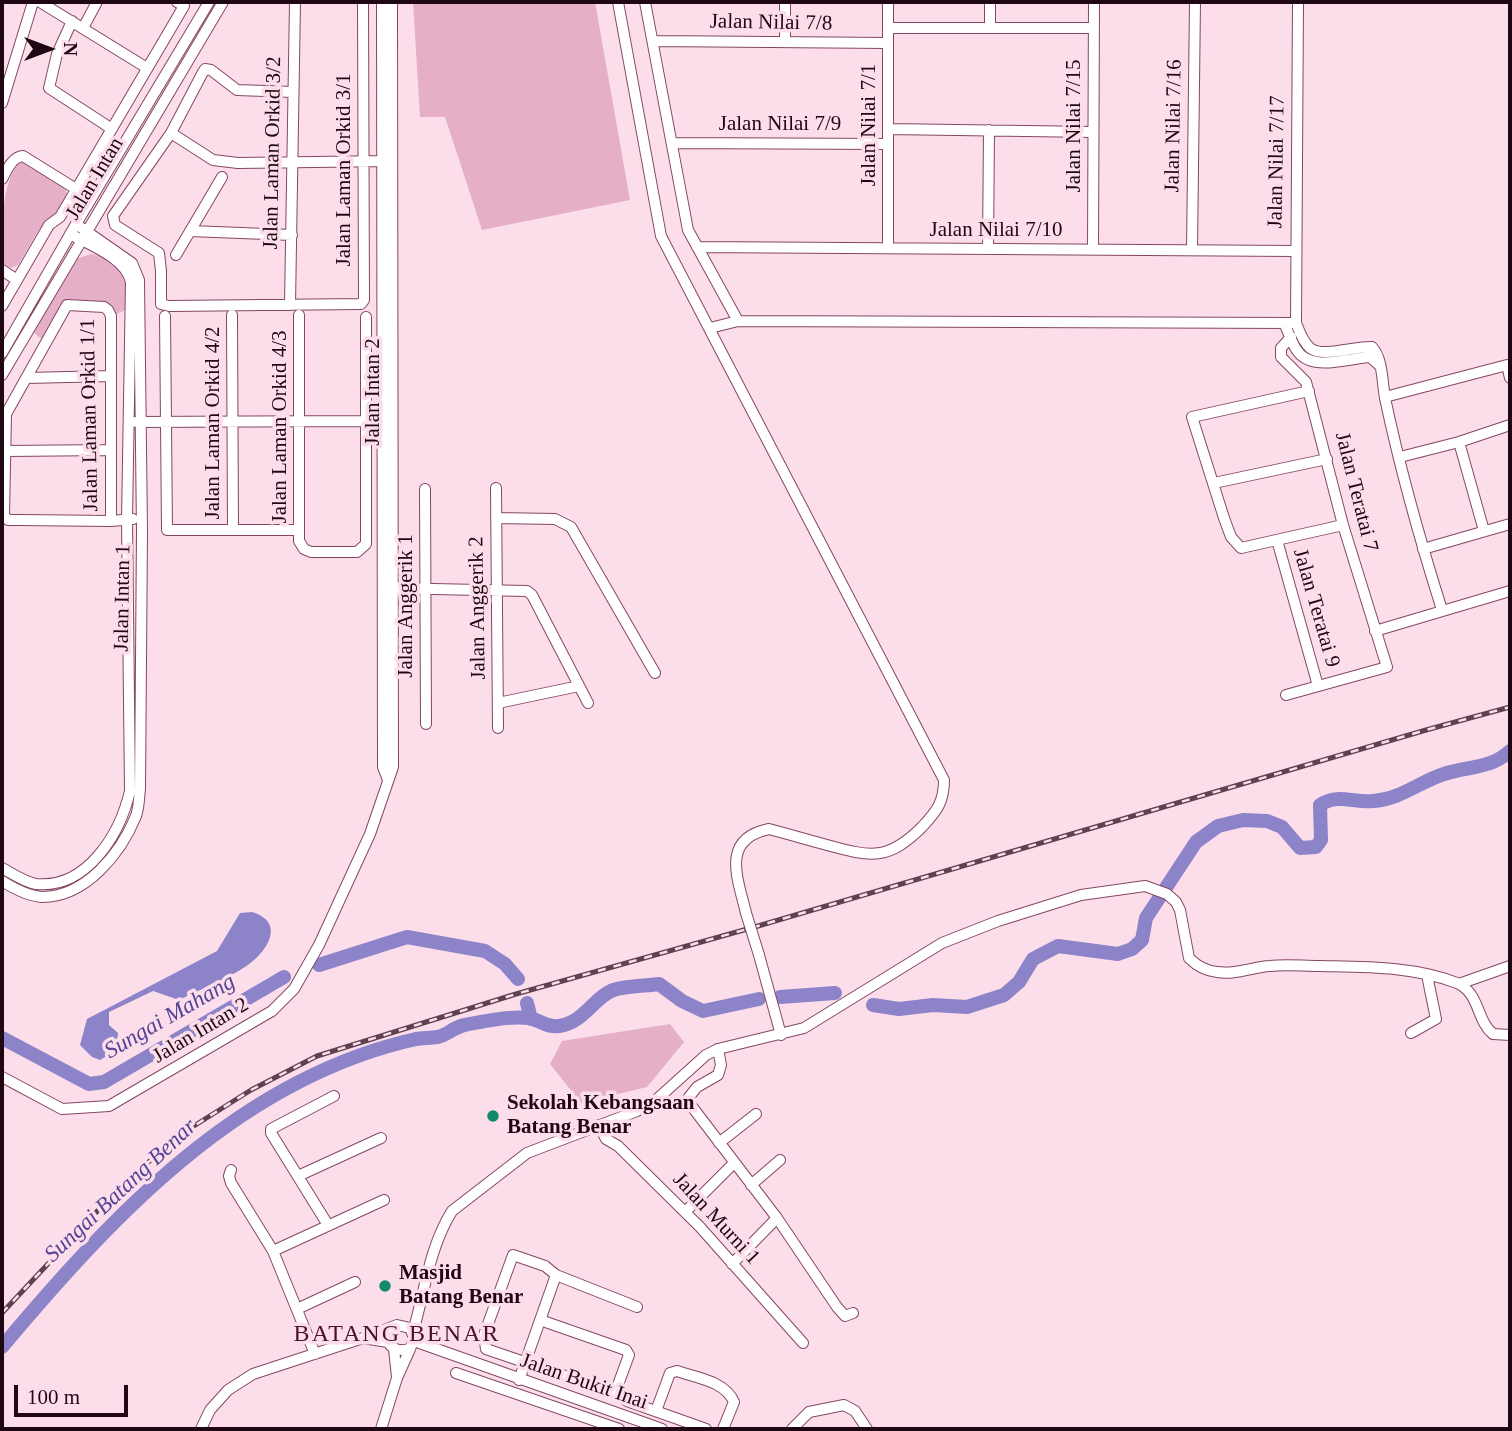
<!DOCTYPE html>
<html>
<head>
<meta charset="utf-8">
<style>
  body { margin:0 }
  #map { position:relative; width:1512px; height:1431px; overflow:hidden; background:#fcdeeb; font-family:"Times New Roman",serif }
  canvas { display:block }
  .frame { position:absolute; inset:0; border:4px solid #1f0714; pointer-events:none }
  .north { position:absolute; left:14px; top:14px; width:70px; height:70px; -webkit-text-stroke:5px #fcdeeb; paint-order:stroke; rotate:90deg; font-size:19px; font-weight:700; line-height:28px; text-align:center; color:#1f0714 }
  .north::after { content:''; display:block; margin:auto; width:24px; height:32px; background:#1f0714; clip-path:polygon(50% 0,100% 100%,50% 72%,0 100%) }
  .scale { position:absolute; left:14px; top:1385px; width:114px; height:32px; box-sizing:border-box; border:4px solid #1f0714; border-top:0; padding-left:9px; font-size:21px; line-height:24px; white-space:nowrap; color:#1f0714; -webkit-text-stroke:5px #fcdeeb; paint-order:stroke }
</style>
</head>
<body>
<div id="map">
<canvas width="1512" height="1431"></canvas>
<div class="frame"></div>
<div class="north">N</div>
<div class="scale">100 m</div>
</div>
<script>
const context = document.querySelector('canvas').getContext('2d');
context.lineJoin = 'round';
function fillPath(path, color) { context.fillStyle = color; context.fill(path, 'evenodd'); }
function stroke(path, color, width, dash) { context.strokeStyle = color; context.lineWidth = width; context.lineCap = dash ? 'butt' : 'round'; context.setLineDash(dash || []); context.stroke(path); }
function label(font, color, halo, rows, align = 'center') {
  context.font = font + ' "Times New Roman",serif'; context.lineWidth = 7; context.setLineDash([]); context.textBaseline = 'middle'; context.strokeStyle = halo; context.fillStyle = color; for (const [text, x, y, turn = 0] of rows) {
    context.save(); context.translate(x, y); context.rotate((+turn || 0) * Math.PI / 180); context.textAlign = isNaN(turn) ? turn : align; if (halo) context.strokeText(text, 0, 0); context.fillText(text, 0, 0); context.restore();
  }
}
fillPath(new Path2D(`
  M413,2H595L630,200L482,230L445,117H420Z
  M24,160L64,185L67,194L55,214L38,231L18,265L11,268L2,263C2,233 0,174 24,160Z
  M91,254C127,260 127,278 128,309L114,315L67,301L44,341L31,330L73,260Z
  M670,1024L684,1042L647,1087L581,1103L550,1064L562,1041Z`), '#e4afc7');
fillPath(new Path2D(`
  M252,912C285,922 269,950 248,965C228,979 201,989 179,1000L153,991L109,1012V1025L118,1033C117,1048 113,1053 100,1060L92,1057L80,1045L87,1019L217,951L240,913Z`), '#8c83c8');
stroke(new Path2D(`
  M319,965L407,937L485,951L505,964L518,979
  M780,997L835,993
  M527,1003L531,1019
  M873,1005L899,1009L933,1005L967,1007L1004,995L1019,982L1033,959L1058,946L1118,954L1132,949L1142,940L1146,918L1196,842L1218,826L1243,820L1267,821L1282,827L1300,848L1316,847L1321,840L1320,805C1338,793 1353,803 1373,801C1401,799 1419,782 1444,774C1468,766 1491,769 1510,751
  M2,1038L89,1084L104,1082L284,977
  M2,1347C113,1215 240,1078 416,1039C422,1038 430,1038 437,1037C445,1036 452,1029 461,1026C470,1023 482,1022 492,1020C503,1018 517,1017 529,1018C540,1020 547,1028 559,1026C583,1023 593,999 611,991C622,986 646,986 659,984L682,1001L703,1011L759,999`), '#8c83c8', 14);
const minor = new Path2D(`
  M40,2L147,68
  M382,2L383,767L388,780
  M618,2L661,236L944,780C944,802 937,811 922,827C888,861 871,857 827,845C808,840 788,834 769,829C720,839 738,879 746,913
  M645,2L688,230L738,321
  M785,2V42
  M888,2V248
  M1298,2L1296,323C1299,331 1303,342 1310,348C1322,358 1356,346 1372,347C1383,359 1382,382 1385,398C1400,469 1420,540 1442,610
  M72,21L57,54L49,88L112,129
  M83,28L97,2
  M888,28H1094
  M990,28V2
  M653,41L888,43
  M293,92L237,90L211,70L205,69L203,72L171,133L113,216L115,225L159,253L161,271V304L169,306L361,304L364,300L363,2
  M2,103L33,2
  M888,129L1093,132
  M171,133L213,160L238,163L390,161
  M672,143L888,144
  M2,179C7,170 12,157 23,156L76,189
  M190,231L292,235
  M697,247L1295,251
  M988,249L989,130
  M1093,250L1094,2
  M1192,250L1195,2
  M176,255L222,177
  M2,270L17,280
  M290,305L295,2
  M2,306L49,225L60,217L184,6L177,2
  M232,315L233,530
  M299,315V541L304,549L311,552H357L366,544V317
  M165,316L167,530H299
  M1284,323C1288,331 1291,341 1296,349C1310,373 1348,358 1370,357L1379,365
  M710,328L738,321L1296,323
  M2,353L76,224L209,2
  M2,375L223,2
  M26,378L111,376
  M1309,391L1192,417L1224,518L1231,537L1241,548L1343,525
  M1385,397L1507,365L1510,378
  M136,422L366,421
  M1459,442L1484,531
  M6,451L111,450
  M1400,457L1459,442L1510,425
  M1214,483L1327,459
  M496,488L498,728
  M425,489L426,724
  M496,518L555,519L571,527L655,673
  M111,521V316L108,310L104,307L67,305L6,414L4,515L8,520H19L111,521L133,519
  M1277,540L1318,686
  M1423,549L1510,524
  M386,588L527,591L532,595L588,703
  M1375,631L1510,591
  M1286,695L1387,667L1343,525L1306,382L1281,357V348L1291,337
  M498,703L579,686
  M2,868C13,874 24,882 36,884C87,889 120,834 130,791L127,519L131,282C126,258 90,245 70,234
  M2,881C13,888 29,896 42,897C86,897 121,853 136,816C139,808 139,797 140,789L142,531L139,280L132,263L76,224
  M759,955L781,1035
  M1459,984L1510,966
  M1411,1033L1436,1019L1427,975
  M718,1049L721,1065L718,1075L697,1087L689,1097L690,1104L777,1218L837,1307L845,1316L853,1313
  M2,1077L62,1109L109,1106L272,1011L294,989L319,945L370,834L393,767L392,2
  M599,1125L606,1139L618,1146L700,1227L803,1343
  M719,1143L756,1114
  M231,1170L229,1176L231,1183L273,1251L315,1354
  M298,1176L381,1138
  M751,1185L780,1160
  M685,1212L734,1163
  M328,1225L271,1133V1129L334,1096
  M273,1251L384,1200
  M732,1264L777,1218
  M637,1307L556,1275L545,1266L513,1255L484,1335L486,1349L615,1393L627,1401L706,1429
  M297,1309L355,1282
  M540,1320L626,1350L629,1355L615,1393
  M413,1332C425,1291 429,1248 452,1211L527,1153L637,1111L656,1100L706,1055L718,1049L804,1028L942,943L998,921L1081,895L1145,886L1167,894L1176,902L1180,910L1189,958C1197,966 1206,971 1217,972C1236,975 1252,967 1270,966C1286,964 1303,966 1319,966C1364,967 1414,966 1457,983C1480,993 1476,1020 1493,1034L1510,1035
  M414,1341L662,1429
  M394,1349L397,1377
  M456,1373L619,1429
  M519,1380L556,1275
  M656,1411L670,1373L677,1371C697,1378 725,1381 734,1402L723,1429
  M201,1429L210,1410L228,1390L253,1374L363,1338L397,1325L410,1328L414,1338L410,1349C401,1351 393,1351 388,1342L363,1338
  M381,1429L397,1378L410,1349
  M792,1429L809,1412L844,1405L855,1411L867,1429`);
stroke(minor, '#854666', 12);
stroke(minor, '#fff', 10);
const rail = new Path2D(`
  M2,1313L118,1189L178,1136L251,1090L317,1056L516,994L758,926L1426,730L1510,707`);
stroke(rail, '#5d4350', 5);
stroke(rail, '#fcdeeb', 2.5, [8]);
const minorBridge = new Path2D(`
  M746,913L759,955`);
stroke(minorBridge, '#854666', 12, []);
stroke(minorBridge, '#fff', 10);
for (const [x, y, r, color] of [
  [493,1116,7,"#11896a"],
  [385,1286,7,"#11896a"]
]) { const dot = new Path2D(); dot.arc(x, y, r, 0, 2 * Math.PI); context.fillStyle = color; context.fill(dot); stroke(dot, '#fcdeeb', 2.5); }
label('21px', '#1f0714', '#fcdeeb', [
  ["Jalan Nilai 7/8",771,23,1],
  ["Jalan Nilai 7/9",780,124],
  ["Jalan Nilai 7/1",869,125,-90],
  ["Jalan Nilai 7/15",1074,126,-90],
  ["Jalan Nilai 7/16",1174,126,-89],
  ["Jalan Laman Orkid 3/2",273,153,-89],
  ["Jalan Nilai 7/17",1277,162,-89],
  ["Jalan Laman Orkid 3/1",344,170,-90],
  ["Jalan Intan",95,179,-59],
  ["Jalan Nilai 7/10",996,230],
  ["Jalan Intan 2",373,392,-90],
  ["Jalan Laman Orkid 1/1",90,415,-91],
  ["Jalan Laman Orkid 4/2",213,423,-90],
  ["Jalan Laman Orkid 4/3",280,427,-90],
  ["Jalan Teratai 7",1356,492,76],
  ["Jalan Intan 1",123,598,-89],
  ["Jalan Anggerik 1",406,606,-90],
  ["Jalan Anggerik 2",478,608,-91],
  ["Jalan Teratai 9",1316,608,74],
  ["Jalan Intan 2",201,1031,-31],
  ["Jalan Murni 1",716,1219,47],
  ["Jalan Bukit Inai",584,1382,19]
]);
label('bold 21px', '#1f0714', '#fcdeeb', [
  ["Sekolah Kebangsaan",507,1104],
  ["Batang Benar",507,1128],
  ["Masjid",399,1274],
  ["Batang Benar",399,1298]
], 'left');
label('italic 23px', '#544297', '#fcdeeb', [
  ["Sungai Mahang",170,1017,-30],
  ["Sungai Batang Benar",121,1191,-43]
]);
context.letterSpacing = '2px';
label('24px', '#4a1031', '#fcdeeb', [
  ["BATANG BENAR",397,1335]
]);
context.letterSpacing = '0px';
</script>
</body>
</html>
